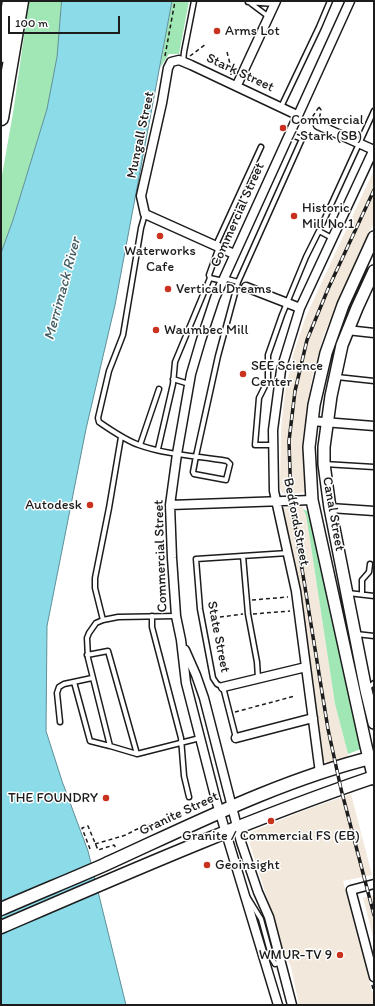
<!DOCTYPE html>
<html>
<head>
<meta charset="utf-8">
<style>
  body { margin:0 }
  #map { position:relative; width:375px; height:1006px; overflow:hidden; background:#fff; font-family:Itim,sans-serif }
  canvas { display:block }
  .frame { position:absolute; inset:0; border:2px solid #1c1c1c; pointer-events:none }
  .scale { position:absolute; left:8px; top:16px; width:112px; height:18px; box-sizing:border-box; border:2px solid #1c1c1c; border-top:0; padding-left:5px; font-size:12px; line-height:14px; white-space:nowrap; color:#1c1c1c; -webkit-text-stroke:3px #fff; paint-order:stroke }
</style>
</head>
<body>
<div id="map">
<canvas width="375" height="1006"></canvas>
<div class="frame"></div>
<div class="scale">100 m</div>
</div>
<script>
const context = document.querySelector('canvas').getContext('2d');
context.lineJoin = 'round';
function fillPath(path, color) { context.fillStyle = color; context.fill(path, 'evenodd'); }
function stroke(path, color, width, dash) { context.strokeStyle = color; context.lineWidth = width; context.lineCap = dash ? 'butt' : 'round'; context.setLineDash(dash || []); context.stroke(path); }
function label(font, color, halo, rows, align = 'center') {
  context.font = font + ' Itim,sans-serif'; context.lineWidth = 3; context.setLineDash([]); context.textBaseline = 'middle'; context.strokeStyle = halo; context.fillStyle = color; for (const [text, x, y, turn = 0] of rows) {
    context.save(); context.translate(x, y); context.rotate((+turn || 0) * Math.PI / 180); context.textAlign = isNaN(turn) ? turn : align; if (halo) context.strokeText(text, 0, 0); context.fillText(text, 0, 0); context.restore();
  }
}
fillPath(new Path2D(`
  M374,170V222L324,334L312,378L305,426L304,459L307,488L304,492L301,493L285,494L282,492L280,488L281,429L285,392L293,355L305,319L313,301Z
  M302,506L306,515L310,540L335,704L349,758L329,763L324,761L321,756L298,578L282,512L284,508Z
  M351,794L372,875L343,881L374,999V1005H299L291,967L283,949L250,844L249,836L251,832L308,809Z
  M374,895V941L363,898Z`), '#f2e8db');
fillPath(new Path2D(`
  M29,1H62L57,57L47,109L13,220L1,253V181L13,113Z
  M172,1H189L179,54H169L160,68Z
  M303,509L309,512L311,520L361,746V749L348,754L335,704L310,540L306,515Z`), '#a0e7b5');
const water = new Path2D(`
  M62,1H172L115,305L86,429L47,626L46,731L62,781L88,851L126,1005H1V253L13,220L47,109L57,57Z`);
fillPath(water, '#8cdbe9');
stroke(water, '#5f8f97', 1);
const lane = new Path2D(`
  M248,2L274,4
  M249,2L269,17
  M183,62L184,52L194,1
  M281,107L319,27L330,1
  M145,214L141,228L123,335L109,371L98,418L99,422C112,431 125,440 139,445C167,455 198,456 227,461L230,464L226,480L194,474L193,472L196,456L218,356L238,282L302,139L289,134
  M319,231L374,111
  M216,245L261,147
  M219,247L209,275L210,278L223,281
  M224,278L238,282
  M337,377L374,381
  M173,379L189,384
  M140,445L159,389
  M272,445H255L259,398L268,380V355L282,315L306,257L319,231L332,238
  M158,449L173,384L175,362L210,278
  M324,464L374,467
  M243,556L248,614L257,662L258,678
  M348,593L374,596
  M362,594V580L369,572L370,564
  M152,616V627L181,738L184,776L189,797
  M176,616L118,617L103,620L96,623L89,633L87,638L88,658L110,746L137,754L200,738
  M103,620L95,588V578L109,508L121,437
  M356,634L374,636
  M87,655L108,651L137,754
  M74,682L90,741L110,746
  M366,689L374,683
  M60,722L57,693L59,687L64,684L92,678
  M236,738L223,687L217,684L213,678L200,609L196,559L288,553
  M248,898L261,919L272,959L275,964L282,962`);
const street = new Path2D(`
  M237,85L276,1
  M318,125L374,150
  M234,254L145,214L141,196L162,103L168,68L171,62L179,60L191,65L297,115
  M246,287L300,308
  M347,330L374,333
  M311,421L374,426
  M170,505L312,500
  M330,508L374,511
  M185,650L196,675L204,698L241,842L258,892L269,917L292,1005
  M223,687L306,667
  M236,738L313,718
  M320,773L296,591L274,491L273,430L281,370L300,308L374,149
  M374,884L351,890L374,977
  M278,1005L216,800L186,683L181,640L176,616L172,558L170,505L177,454L191,374L201,340L215,298L350,1`);
const secondary = new Path2D(`
  M374,237L343,305L326,353L314,405L309,447L312,500L366,746L374,779
  M374,271L357,308L342,345L331,396L324,447V464L330,508L366,690L374,723`);
const primary = new Path2D(`
  M1,909C35,894 70,880 104,865C192,825 280,780 374,757
  M1,927C124,874 247,820 374,777`);
const highway = new Path2D(`
  M1,55L10,1
  M1,118L21,1`);
stroke(lane, '#1c1c1c', 7);
stroke(street, '#1c1c1c', 11);
stroke(secondary, '#1c1c1c', 14);
stroke(primary, '#1c1c1c', 15);
stroke(highway, '#1c1c1c', 17);
stroke(new Path2D(`
  M227,52L230,64L231,75
  M165,56L175,1
  M190,56L206,44
  M319,107L321,110L318,125L309,122Z
  M252,600L288,597
  M253,614L290,611
  M213,618L243,614
  M235,712L295,696
  M95,844L126,835L135,830L159,821
  M90,849L82,828L88,826L98,850L114,845L116,848
  M372,985L374,994`), '#1c1c1c', 1.5, [4, 3]);
stroke(lane, '#fff', 4);
stroke(street, '#fff', 8);
stroke(secondary, '#fff', 11);
stroke(primary, '#fff', 12);
stroke(highway, '#fff', 14);
const rail = new Path2D(`
  M374,190L328,289L307,340L295,391L289,441L291,501L328,729L341,789L374,915`);
stroke(rail, '#1c1c1c', 3.5);
stroke(rail, '#fff', 2, [6]);
for (const [x, y, r, color] of [
  [217,31,4,"#c8321e"],
  [283,128,4,"#c8321e"],
  [294,216,4,"#c8321e"],
  [160,236,4,"#c8321e"],
  [168,289,4,"#c8321e"],
  [156,330,4,"#c8321e"],
  [243,374,4,"#c8321e"],
  [90,505,4,"#c8321e"],
  [106,798,4,"#c8321e"],
  [271,821,4,"#c8321e"],
  [207,865,4,"#c8321e"],
  [340,955,4,"#c8321e"]
]) { const dot = new Path2D(); dot.arc(x, y, r, 0, 2 * Math.PI); context.fillStyle = color; context.fill(dot); stroke(dot, '#fff', 1.5); }
label('14px', '#1c1c1c', '#fff', [
  ["Arms Lot",225,31],
  ["Commercial",291,120],
  ["/ Stark (SB)",291,136],
  ["Historic",302,208],
  ["Mill No.1",302,224],
  ["Waterworks",160,251,"center"],
  ["Cafe",160,267,"center"],
  ["Vertical Dreams",176,289],
  ["Waumbec Mill",164,330],
  ["SEE Science",251,366],
  ["Center",251,382],
  ["Autodesk",82,505,"right"],
  ["THE FOUNDRY",98,798,"right"],
  ["Granite / Commercial FS (EB)",271,836,"center"],
  ["Geoinsight",215,865],
  ["WMUR-TV 9",332,955,"right"]
], 'left');
label('14px', '#1c1c1c', '#fff', [
  ["Stark Street",240,73,25],
  ["Mungall Street",141,135,-78],
  ["Commercial Street",238,215,-66],
  ["Canal Street",333,514,80],
  ["Bedford Street",296,522,79],
  ["Commercial Street",161,556,-92],
  ["State Street",218,637,79],
  ["Granite Street",179,814,-25]
]);
label('italic 15px', '#435f64', '#fff', [
  ["Merrimack River",63,289,-75]
]);
</script>
</body>
</html>
